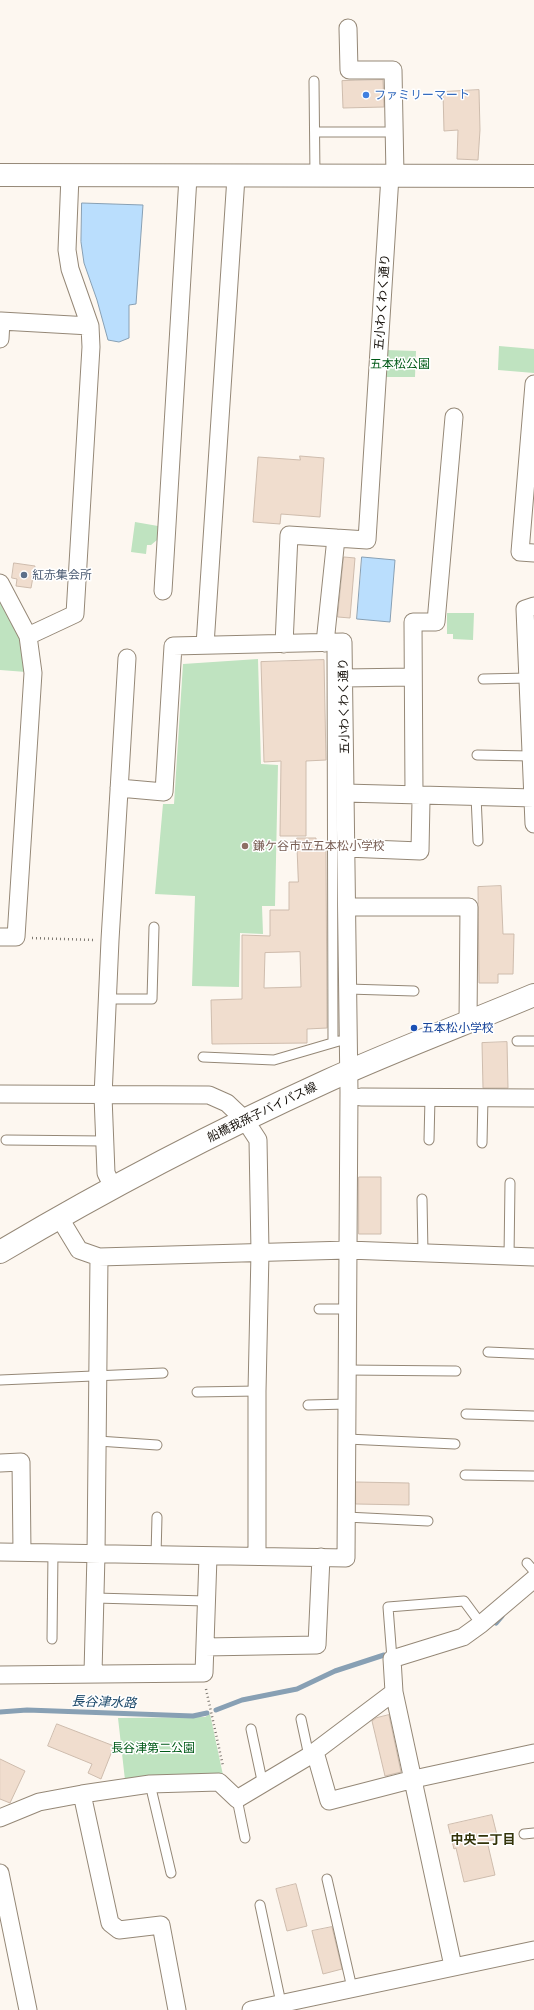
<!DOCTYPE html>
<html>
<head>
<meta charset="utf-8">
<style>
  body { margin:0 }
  canvas { display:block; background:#fdf7f0 }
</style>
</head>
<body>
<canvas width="534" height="2010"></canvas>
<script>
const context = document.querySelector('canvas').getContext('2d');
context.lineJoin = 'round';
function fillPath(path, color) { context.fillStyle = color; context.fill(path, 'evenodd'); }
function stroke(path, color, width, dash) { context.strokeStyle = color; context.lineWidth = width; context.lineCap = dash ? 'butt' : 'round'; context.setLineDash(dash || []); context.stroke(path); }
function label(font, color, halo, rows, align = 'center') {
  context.font = font + ' Ubuntu,"Noto Sans JP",sans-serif'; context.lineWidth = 3; context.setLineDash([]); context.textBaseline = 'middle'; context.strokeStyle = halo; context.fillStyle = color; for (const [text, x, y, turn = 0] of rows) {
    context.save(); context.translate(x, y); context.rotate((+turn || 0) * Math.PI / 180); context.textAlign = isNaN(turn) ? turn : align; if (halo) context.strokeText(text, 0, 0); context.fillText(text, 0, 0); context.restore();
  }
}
fillPath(new Path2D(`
  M499,346L534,349V373L498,370Z
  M385,350L416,351L415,377H383Z
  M135,522L158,526L157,540L151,545H147L146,554L131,552Z
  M0,598L20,637L26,672L0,670Z
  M447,613H474L473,640L453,639V634H447Z
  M258,659L261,764L278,765L275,906H262L263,934L240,933L239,987L192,986L195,896L155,894L163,804H174L183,664Z
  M210,1714L223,1775L125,1780L118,1718L205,1717Z`), '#bfe3c0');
const water = new Path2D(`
  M82,203L143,205L136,304L129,305V338L119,342L108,340L97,300L84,263L81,242Z
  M362,557L395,560L390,622L357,619Z`);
fillPath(water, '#badefd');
stroke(water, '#88a0b4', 1);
stroke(new Path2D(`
  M496,1623L502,1616
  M216,1710L242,1700L297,1689L335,1671L384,1655
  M0,1712L27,1710L193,1716L207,1713`), '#88a0b4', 5);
const building = new Path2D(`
  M383,80L384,107L343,108L342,81Z
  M479,90L480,130L478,160L457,159L458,130L444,131L443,92Z
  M300,456L324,458L320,517L281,514L280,524L253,522L258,457L300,460Z
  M344,557L355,558L350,618L338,617Z
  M14,563L35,566L31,588L16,586L17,579L12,578Z
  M324,660L326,760L306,761V836H280L281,761L264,762L261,662Z
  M297,838H316V851L326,850L327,1028L307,1029V1043L212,1044L211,1000L242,999V935L270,936V910H289V882H298ZM300,952L301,987L264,988L265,953Z
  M501,886L503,934H514L513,974H498V983H479L478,887Z
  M507,1042L508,1088H483L482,1043Z
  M359,1177H381V1234H359Z
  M356,1482L409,1483V1505L356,1504Z
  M389,1715L401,1772L385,1776L372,1721L376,1718Z
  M57,1724L114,1746L101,1779L88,1773L92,1764L48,1746Z
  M0,1759L25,1771L10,1803L0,1799Z
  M492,1815L498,1839L487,1841L495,1875L464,1882L456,1848L454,1849L448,1825Z
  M296,1884L307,1926L287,1931L276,1889Z
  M332,1927L342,1969L323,1974L312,1931Z`);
fillPath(building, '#f0ddce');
stroke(building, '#cebcad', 1);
const lane = new Path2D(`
  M314,81L315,176
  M315,132H385
  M332,643L333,1042
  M483,679L528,678
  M477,755L531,756
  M476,796L478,841
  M348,989L414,991
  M107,999H152L154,927
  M517,1041H534
  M203,1057L274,1060L339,1041
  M6,1140L103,1141
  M429,1140L430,1098
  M482,1143L483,1098
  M422,1199L423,1253
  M509,1256L510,1183
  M319,1309H348
  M488,1352L534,1354
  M347,1370L456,1371
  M0,1380L163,1373
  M197,1392L257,1391
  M308,1405L347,1404
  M466,1414L534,1416
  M347,1439L455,1444
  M98,1441L157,1445
  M465,1475L534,1476
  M346,1517L428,1521
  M156,1555L157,1517
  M527,1563L534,1571
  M95,1598L206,1601
  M52,1639L53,1553
  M392,1659L388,1607L464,1601L481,1624
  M301,1719L309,1756
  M251,1729L263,1785
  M150,1784L171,1873
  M237,1799L245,1838
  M524,1834L534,1833
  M327,1879L352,1988
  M260,1905L281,2003`);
const street = new Path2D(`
  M348,28L349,70H393L395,175
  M0,339L1,321L90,326
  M534,384L520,552L534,553
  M0,583L28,636
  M163,591L188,177
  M534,606L525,609L534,824
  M325,643L336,538
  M284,644L289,535L367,540L390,176
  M205,645L236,177
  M344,678L413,677
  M345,793L534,798
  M346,848L420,851L421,800L414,794L413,622H436L454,417
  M347,907H469L468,1022
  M0,937H16L33,673L28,636L75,614L91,347L90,326L70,269L67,250L70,176
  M0,1094L209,1095L227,1103L245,1120L258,1140L260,1252L257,1391V1556
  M361,1097L534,1098
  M113,1187L106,1173L103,1096L110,940L127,658
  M59,1217L79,1250L99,1257L348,1250L534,1257
  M0,1463L21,1462L22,1552
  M0,1552L346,1558L349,1092L343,642L173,646L164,792L119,788
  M205,1647L317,1645L321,1557
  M93,1673L96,1554L99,1257
  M0,1675L204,1673L208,1557
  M315,1752L329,1801L414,1779L534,1753
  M82,1794L110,1923L119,1930L161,1925L177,2010
  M0,1818L39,1802L82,1794L150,1784L219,1782L237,1799L309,1756L394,1692
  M0,1873L28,2010
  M453,1966L394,1692L392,1659L463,1637L481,1624L534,1579
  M251,2010L534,1950`);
const secondary = new Path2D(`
  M0,175L534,176
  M0,1252C106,1189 215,1132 327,1081C395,1050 465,1024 534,995`);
stroke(lane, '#958877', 11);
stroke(street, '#958877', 19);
stroke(secondary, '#958877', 24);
stroke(new Path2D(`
  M32,938L93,940
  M206,1689L223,1766`), '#7d7871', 2.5, [1, 3]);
stroke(lane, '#fff', 9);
stroke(street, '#fff', 17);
stroke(secondary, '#fff', 22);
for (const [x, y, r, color] of [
  [366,95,4,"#3f7fe0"],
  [24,575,4,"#5c6f8a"],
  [245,846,4,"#8d6e63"],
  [414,1028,4,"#1a4fb4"]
]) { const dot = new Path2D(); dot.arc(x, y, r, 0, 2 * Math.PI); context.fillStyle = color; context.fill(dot); stroke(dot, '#fff', 1.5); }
label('12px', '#366cbe', '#fff', [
  ["ファミリーマート",374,95]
], 'left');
label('12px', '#140f09', '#fff', [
  ["五小わくわく通り",382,302,-86],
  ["五小わくわく通り",344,706,-91],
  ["船橋我孫子バイパス線",262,1112,-26]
]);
label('12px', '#015a18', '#fff', [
  ["五本松公園",400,364],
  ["長谷津第二公園",153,1748]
]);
label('12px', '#4e5e75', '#fff', [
  ["紅赤集会所",32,575]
], 'left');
label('12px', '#785e54', '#fff', [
  ["鎌ケ谷市立五本松小学校",253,846]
], 'left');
label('12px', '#164399', '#fff', [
  ["五本松小学校",422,1028]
], 'left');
label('italic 13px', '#1a4768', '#fff', [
  ["長谷津水路",104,1702,2]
]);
label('bold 13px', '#323309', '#fff', [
  ["中央二丁目",483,1840]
]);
</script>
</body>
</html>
